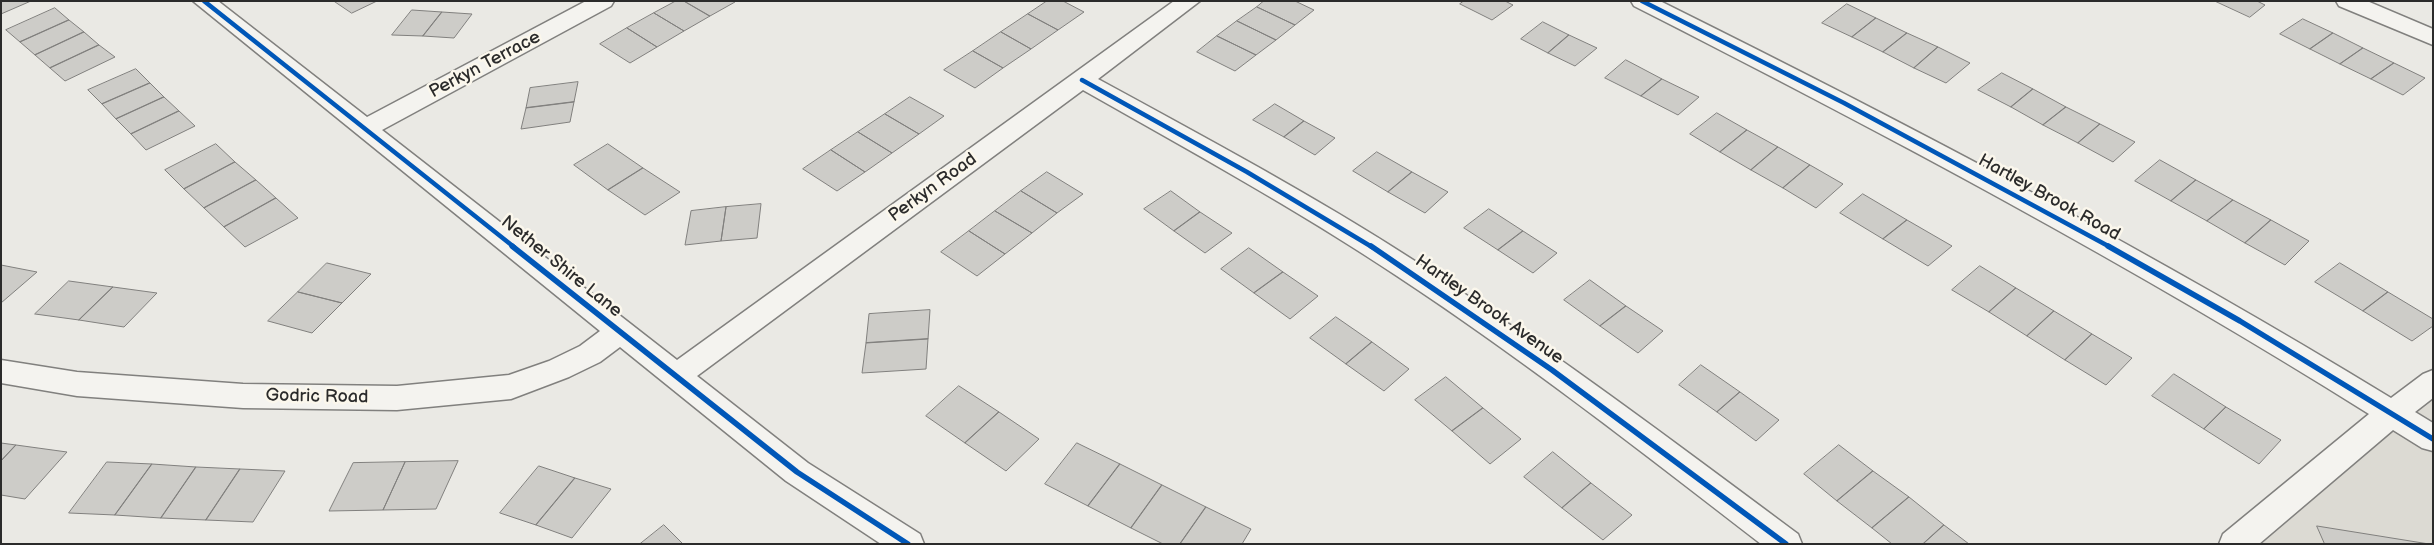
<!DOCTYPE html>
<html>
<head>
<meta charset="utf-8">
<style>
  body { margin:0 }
  #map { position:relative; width:2434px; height:545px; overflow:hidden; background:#eae9e4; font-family:"Balsamiq Sans",sans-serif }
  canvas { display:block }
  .frame { position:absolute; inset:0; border:2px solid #2b2b2b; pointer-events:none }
</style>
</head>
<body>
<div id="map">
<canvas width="2434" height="545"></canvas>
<div class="frame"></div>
</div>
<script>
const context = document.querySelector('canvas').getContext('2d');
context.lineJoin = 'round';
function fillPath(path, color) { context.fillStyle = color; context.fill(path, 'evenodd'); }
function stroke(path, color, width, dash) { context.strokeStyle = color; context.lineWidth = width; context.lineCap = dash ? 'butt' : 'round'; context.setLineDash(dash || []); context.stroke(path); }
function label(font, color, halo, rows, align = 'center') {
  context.font = font + ' "Balsamiq Sans",sans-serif'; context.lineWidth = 5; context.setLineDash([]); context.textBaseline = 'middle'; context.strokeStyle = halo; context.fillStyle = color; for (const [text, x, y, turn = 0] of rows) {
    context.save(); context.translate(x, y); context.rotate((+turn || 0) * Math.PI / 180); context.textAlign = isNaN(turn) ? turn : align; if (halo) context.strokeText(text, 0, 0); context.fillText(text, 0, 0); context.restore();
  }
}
fillPath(new Path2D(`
  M2433,382V544H2235Z`), '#dcdad3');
const building = new Path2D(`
  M1,1H31L1,14Z
  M334,1H377L352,13Z
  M676,1H684L710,16L684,31L654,13Z
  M684,1H734L735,2L710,16Z
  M1047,1H1063L1084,12L1058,30L1028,14Z
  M1264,1H1295L1314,10L1295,25L1257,7Z
  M1464,1H1505L1513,5L1492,20L1460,4Z
  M2215,1H2257L2265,5L2250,17Z
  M1847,4L1876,18L1852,37L1822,23Z
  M1257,7L1295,25L1276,40L1237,21Z
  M55,8L69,20L20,42L6,30Z
  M412,10L442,12L423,36L392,35Z
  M442,12L472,14L454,38L423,36Z
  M654,13L684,31L657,47L627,28Z
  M1028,14L1058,30L1031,49L1001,32Z
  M1876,18L1907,33L1883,52L1852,37Z
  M2303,19L2333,33L2310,49L2280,34Z
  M69,20L84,32L35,55L20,42Z
  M1237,21L1276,40L1256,55L1217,36Z
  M1543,22L1569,35L1548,53L1521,39Z
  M627,28L657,47L630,63L600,44Z
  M84,32L99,45L50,68L35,55Z
  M1001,32L1031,49L1003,68L973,51Z
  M1907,33L1938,47L1914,68L1883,52Z
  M2333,33L2363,48L2340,64L2310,49Z
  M1569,35L1597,48L1575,66L1548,53Z
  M1217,36L1256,55L1235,71L1197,52Z
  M99,45L115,57L65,81L50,68Z
  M1938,47L1970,63L1946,83L1914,68Z
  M2363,48L2394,63L2371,79L2340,64Z
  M973,51L1003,68L975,88L944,70Z
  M1626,60L1662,79L1641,96L1605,78Z
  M2394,63L2425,78L2403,95L2371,79Z
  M136,69L150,83L102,104L88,90Z
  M2002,73L2033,89L2011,107L1978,90Z
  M1662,79L1699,97L1678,115L1641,96Z
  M578,82L574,102L526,108L530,88Z
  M150,83L164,97L116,119L102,104Z
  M2033,89L2066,107L2043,125L2011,107Z
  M164,97L179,111L131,134L116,119Z
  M910,97L944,116L919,134L885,114Z
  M574,102L570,122L521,129L526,108Z
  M1275,104L1304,121L1284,137L1253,120Z
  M2066,107L2100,124L2078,143L2043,125Z
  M179,111L195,126L146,150L131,134Z
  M1717,113L1747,130L1720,152L1690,134Z
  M885,114L919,134L892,153L858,132Z
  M1304,121L1335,138L1315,155L1284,137Z
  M2100,124L2135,142L2113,162L2078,143Z
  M1747,130L1778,147L1751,170L1720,152Z
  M858,132L892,153L865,172L831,150Z
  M216,144L235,162L184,189L165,170Z
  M608,144L643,168L608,190L574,165Z
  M1778,147L1810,165L1783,188L1751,170Z
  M831,150L865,172L837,191L803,169Z
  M1377,152L1412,172L1388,192L1353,171Z
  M2160,160L2196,180L2171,201L2135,181Z
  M235,162L256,180L204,208L184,189Z
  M1810,165L1843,184L1816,208L1783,188Z
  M643,168L680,192L645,215L608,190Z
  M1047,172L1083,194L1057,213L1021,191Z
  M1412,172L1448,192L1425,213L1388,192Z
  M256,180L276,198L224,227L204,208Z
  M2196,180L2233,200L2207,221L2171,201Z
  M1021,191L1057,213L1032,233L995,211Z
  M1171,191L1200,212L1174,231L1144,209Z
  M1863,194L1907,220L1883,239L1840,213Z
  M276,198L298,218L245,247L224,227Z
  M2233,200L2271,220L2245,243L2207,221Z
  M761,204L757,238L721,241L726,207Z
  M726,207L721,241L685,245L691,211Z
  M1489,209L1523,231L1498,250L1464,228Z
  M995,211L1032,233L1005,254L969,231Z
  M1200,212L1232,233L1205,253L1174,231Z
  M1907,220L1952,246L1928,266L1883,239Z
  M2271,220L2309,241L2285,265L2245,243Z
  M969,231L1005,254L977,276L941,252Z
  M1523,231L1557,253L1533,273L1498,250Z
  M1249,248L1283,272L1254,293L1221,269Z
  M327,263L371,274L342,303L298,292Z
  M2340,263L2388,292L2363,311L2315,282Z
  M1,265L37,272L1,303Z
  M1980,266L2016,288L1989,312L1952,290Z
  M1283,272L1318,296L1290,319L1254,293Z
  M1590,280L1626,306L1600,326L1564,300Z
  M69,281L113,287L79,320L35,314Z
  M113,287L157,293L124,327L79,320Z
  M2016,288L2054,311L2027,336L1989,312Z
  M298,292L342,303L312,333L268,321Z
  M2388,292L2433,319V326L2412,341L2363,311Z
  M1626,306L1663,331L1638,353L1600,326Z
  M930,310L928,339L866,343L869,314Z
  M2054,311L2092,334L2065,360L2027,336Z
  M1336,317L1372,342L1346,364L1310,338Z
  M2092,334L2132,358L2106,385L2065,360Z
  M928,339L926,369L862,373L866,343Z
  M1372,342L1409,369L1384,391L1346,364Z
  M1701,365L1740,392L1717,412L1679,385Z
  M2174,374L2226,407L2204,429L2152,396Z
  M1446,377L1483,408L1452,431L1415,400Z
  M959,386L999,412L965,443L926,416Z
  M1740,392L1779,420L1756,441L1717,412Z
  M2226,407L2281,440L2259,464L2204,429Z
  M1483,408L1521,439L1490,464L1452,431Z
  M999,412L1039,439L1006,471L965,443Z
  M1,443L16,445L1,461Z
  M1077,443L1120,464L1088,506L1045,484Z
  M16,445L67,452L25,499L1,495V461Z
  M1839,445L1873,471L1837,501L1804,474Z
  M1553,452L1591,483L1562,508L1524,477Z
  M458,461L436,509L383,510L405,462Z
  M107,462L152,464L115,515L69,513Z
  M405,462L383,510L329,511L353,463Z
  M152,464L196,467L161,518L115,515Z
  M1120,464L1162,485L1131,528L1088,506Z
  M539,466L575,478L536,525L500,513Z
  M196,467L240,469L206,520L161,518Z
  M240,469L285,471L253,522L206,520Z
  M1873,471L1909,497L1872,528L1837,501Z
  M575,478L611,489L572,538L536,525Z
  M1591,483L1632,515L1603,540L1562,508Z
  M1162,485L1206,507L1180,544H1163L1131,528Z
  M1909,497L1944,525L1923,544H1892L1872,528Z
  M1206,507L1251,529L1242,544H1180Z
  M664,525L683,544H640Z
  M1944,525L1969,544H1923Z
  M2317,526L2429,544H2325Z`);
fillPath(building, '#cdccc8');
stroke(building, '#81807e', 1);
const minor = new Path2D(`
  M193,1H218L367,117L586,1H614L611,6L382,130L677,360L1174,1H1200L1098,79C1206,138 1315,196 1418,263C1549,348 1673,441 1798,534L1802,544H1761C1642,452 1523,359 1397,276C1296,209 1189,150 1083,90L697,376L808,463L920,534L924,544H881L786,481L620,347L600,362L569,377L511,399L397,410L243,408L77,396L1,383V360L77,372L243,384L397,386L509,375L549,361L580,346L600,331Z
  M1631,1H1660C1908,124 2154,253 2391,398L2423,374L2433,370V398L2415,412L2433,423V451L2422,448L2393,430L2259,544H2219L2223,534L2369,414C2132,265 1884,133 1634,6Z
  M2336,1H2367L2433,29V45L2339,6Z`);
stroke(minor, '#81807e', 3);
fillPath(minor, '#f4f3ef');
stroke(new Path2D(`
  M204,1L514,247
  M1642,1L1844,103L2110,247
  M1082,80L1247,172L1372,247`), '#0057b8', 4.5);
stroke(new Path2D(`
  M512,246L797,472L908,544
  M1371,246L1552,370L1786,544
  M2108,246L2240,321L2433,439`), '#0057b8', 5.5);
label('18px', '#2b2b2b', '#fbf7ec', [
  ["Perkyn Terrace",485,65,-28],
  ["Perkyn Road",933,188,-36],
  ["Hartley Brook Road",2049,198,29],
  ["Nether Shire Lane",561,267,39],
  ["Hartley Brook Avenue",1489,310,35],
  ["Godric Road",317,397,1]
]);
</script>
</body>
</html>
